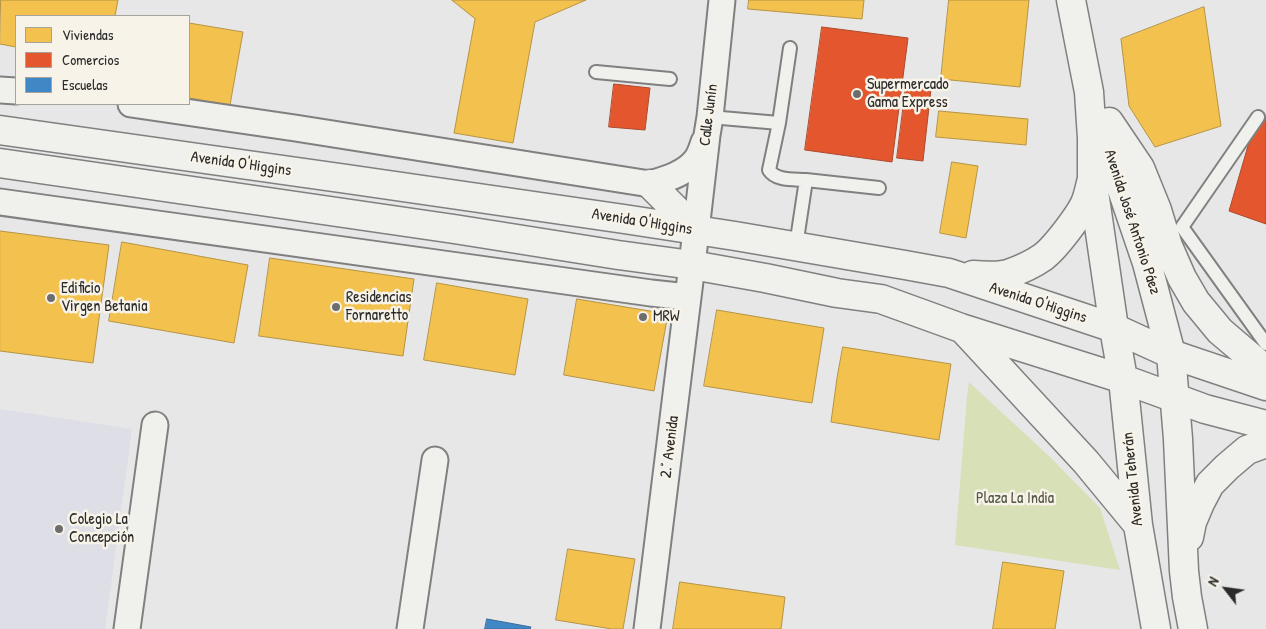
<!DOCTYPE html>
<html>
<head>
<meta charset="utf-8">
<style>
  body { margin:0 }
  #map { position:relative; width:1266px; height:629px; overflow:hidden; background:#e7e7e7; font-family:"Patrick Hand",sans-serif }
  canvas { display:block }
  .legend { position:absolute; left:15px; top:15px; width:175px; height:90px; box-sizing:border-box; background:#f7f3e8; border:1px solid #a5a39c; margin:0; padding:6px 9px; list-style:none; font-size:15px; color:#2b2b2b }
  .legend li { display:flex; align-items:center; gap:10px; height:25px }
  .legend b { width:25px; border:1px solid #a5a39c }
  .north { position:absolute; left:1201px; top:564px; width:50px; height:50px; -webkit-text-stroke:4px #f7f3e8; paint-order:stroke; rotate:300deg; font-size:14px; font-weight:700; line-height:20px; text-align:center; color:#2b2b2b }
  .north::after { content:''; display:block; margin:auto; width:18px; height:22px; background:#2b2b2b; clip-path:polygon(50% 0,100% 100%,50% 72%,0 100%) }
</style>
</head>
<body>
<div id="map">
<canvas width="1266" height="629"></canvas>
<ul class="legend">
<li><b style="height:14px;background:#f2c14e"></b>Viviendas</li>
<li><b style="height:14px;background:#e4572e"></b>Comercios</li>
<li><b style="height:14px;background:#3f88c5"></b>Escuelas</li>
</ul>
<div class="north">N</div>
</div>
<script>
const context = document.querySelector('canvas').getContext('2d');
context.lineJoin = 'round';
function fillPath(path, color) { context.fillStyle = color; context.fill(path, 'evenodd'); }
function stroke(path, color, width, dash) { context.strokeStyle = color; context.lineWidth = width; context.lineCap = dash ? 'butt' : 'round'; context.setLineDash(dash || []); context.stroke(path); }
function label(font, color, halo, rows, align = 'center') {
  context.font = font + ' "Patrick Hand",sans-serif'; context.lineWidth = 5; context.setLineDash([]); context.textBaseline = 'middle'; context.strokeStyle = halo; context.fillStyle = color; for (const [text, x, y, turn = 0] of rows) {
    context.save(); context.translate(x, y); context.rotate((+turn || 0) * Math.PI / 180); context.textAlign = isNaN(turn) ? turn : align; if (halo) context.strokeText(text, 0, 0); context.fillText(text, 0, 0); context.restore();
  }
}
fillPath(new Path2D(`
  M0,409L132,429L105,629H0Z`), '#dddee6');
fillPath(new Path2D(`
  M969,382L1051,458L1100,508L1120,570L955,545L967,397Z`), '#d7e0b7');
const homes = new Path2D(`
  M1,0H118L115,16H16V47L0,44Z
  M452,0H586L535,22L513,143L454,133L475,19Z
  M749,0H864L862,19L748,9Z
  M949,0H1029L1020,87L941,79Z
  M1204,7L1221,126L1155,147L1129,106L1121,39Z
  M189,23L243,32L230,105L189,98Z
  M939,111L1028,119L1026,145L936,137Z
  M952,162L978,166L966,238L940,233Z
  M0,231L109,245L93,363L0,351Z
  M122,242L248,265L234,343L109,321Z
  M270,258L414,279L403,356L259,336Z
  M437,283L528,299L515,375L424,360Z
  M577,299L668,314L654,391L564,375Z
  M717,310L824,328L812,403L704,386Z
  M843,347L951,364L939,440L831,422L837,378Z
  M568,549L635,559L623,629H612L556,620Z
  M1003,562L1064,571L1055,629H993Z
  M680,582L785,597L781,629H673Z`);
fillPath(homes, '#f2c14e');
stroke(homes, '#b69444', 1);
const shops = new Path2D(`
  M822,27L908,38L892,162L805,150Z
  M614,84L650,88L645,130L609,127Z
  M906,86L931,89L923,161L897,158Z
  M1266,117V224L1229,211L1252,132Z`);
fillPath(shops, '#e4572e');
stroke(shops, '#ac4a2d', 1);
const schools = new Path2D(`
  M487,619L531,627L530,629H485Z`);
fillPath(schools, '#3f88c5');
stroke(schools, '#396c97', 1);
const service = new Path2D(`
  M790,48L779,123L769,170C776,181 793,179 806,180
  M596,72L670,79
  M710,117L779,123
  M1258,117L1182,227L1266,344
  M796,246L806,180L879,188`);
const minor = new Path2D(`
  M0,90L16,91
  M131,104L295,128L650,184C666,179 685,174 696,160C700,155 702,148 704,142
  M0,202L651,293L688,297
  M127,629L155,425
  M410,629L435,460
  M647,629L692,265L707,135L710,117L722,0`);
const tertiary = new Path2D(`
  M1171,354L1266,386
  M1175,398L1205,409L1266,425`);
const secondary = new Path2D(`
  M1071,0L1089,92L1092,138V178L1114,328L1123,379L1138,525L1156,629
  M1099,122L1147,263L1171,354L1178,439L1184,571L1187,597L1193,629
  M1109,122L1140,168L1157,210L1168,246L1182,278L1196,302L1220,331L1266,370
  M0,130L347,179L624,219L735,236L905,265L949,273L1114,328L1171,354
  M0,163L454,229L618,255L692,265L765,278L837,293L881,299L961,328L1123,379L1175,398
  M650,184L696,230
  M973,275C985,276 997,277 1008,274C1020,270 1033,264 1043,257C1055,248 1083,212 1087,198C1089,192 1090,186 1092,179
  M963,329L1086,462L1138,525
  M1189,537L1192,522L1200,503L1210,484L1227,467L1247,450L1266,443`);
stroke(service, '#808080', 16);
stroke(minor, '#808080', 29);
stroke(tertiary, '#808080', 31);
stroke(secondary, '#808080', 31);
stroke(service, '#f0f0ec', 12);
stroke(minor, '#f0f0ec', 25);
stroke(tertiary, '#f0f0ec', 28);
stroke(secondary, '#f0f0ec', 28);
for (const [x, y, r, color] of [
  [857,94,5,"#6d6d6d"],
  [51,298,5,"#6d6d6d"],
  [336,307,5,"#6d6d6d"],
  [643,317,5,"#6d6d6d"],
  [59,529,5,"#6d6d6d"]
]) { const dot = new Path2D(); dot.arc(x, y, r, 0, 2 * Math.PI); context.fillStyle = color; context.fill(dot); stroke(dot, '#f7f3e8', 2); }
label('16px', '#2b2b2b', '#f7f3e8', [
  ["Supermercado",867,85],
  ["Gama Express",867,103],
  ["Edificio",61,289],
  ["Virgen Betania",61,307],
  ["Residencias",346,298],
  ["Fornaretto",346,316],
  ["MRW",653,317],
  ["Colegio La",69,520],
  ["Concepción",69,538]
], 'left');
label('16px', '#2b2b2b', '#f7f3e8', [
  ["Calle Junín",709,115,-83],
  ["Avenida O'Higgins",241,164,8],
  ["Avenida O'Higgins",642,222,9],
  ["Avenida José Antonio Páez",1132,222,72],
  ["Avenida O'Higgins",1038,303,18],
  ["2.° Avenida",670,447,-83],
  ["Avenida Teherán",1133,479,-96]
]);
label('16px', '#535744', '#f7f3e8', [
  ["Plaza La India",1015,499]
]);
</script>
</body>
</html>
